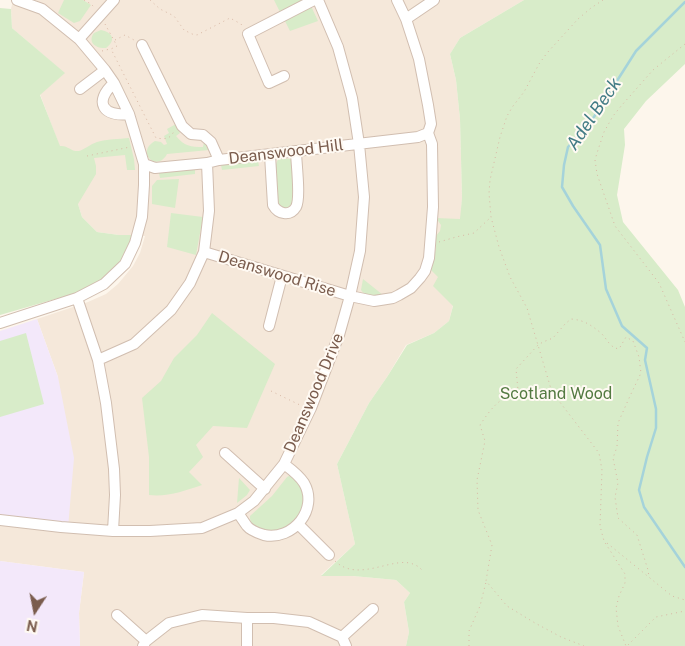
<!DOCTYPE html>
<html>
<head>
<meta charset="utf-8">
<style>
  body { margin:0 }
  #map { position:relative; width:685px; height:646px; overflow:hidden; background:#fdf6ec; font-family:"Public Sans",sans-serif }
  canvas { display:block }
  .north { position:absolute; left:10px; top:586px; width:50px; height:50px; -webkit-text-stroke:4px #fffaf3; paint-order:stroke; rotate:191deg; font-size:14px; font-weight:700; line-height:20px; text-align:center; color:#7a5c4d }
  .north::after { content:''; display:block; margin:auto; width:18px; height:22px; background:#7a5c4d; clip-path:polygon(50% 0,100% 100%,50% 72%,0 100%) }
</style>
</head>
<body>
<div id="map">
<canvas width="685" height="646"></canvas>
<div class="north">N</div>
</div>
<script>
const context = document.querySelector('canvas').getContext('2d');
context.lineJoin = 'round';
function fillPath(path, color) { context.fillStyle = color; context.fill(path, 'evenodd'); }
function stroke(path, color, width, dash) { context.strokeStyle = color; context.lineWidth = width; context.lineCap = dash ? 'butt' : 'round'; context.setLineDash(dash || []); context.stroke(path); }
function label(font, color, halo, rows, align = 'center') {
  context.font = font + ' "Public Sans",sans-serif'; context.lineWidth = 4; context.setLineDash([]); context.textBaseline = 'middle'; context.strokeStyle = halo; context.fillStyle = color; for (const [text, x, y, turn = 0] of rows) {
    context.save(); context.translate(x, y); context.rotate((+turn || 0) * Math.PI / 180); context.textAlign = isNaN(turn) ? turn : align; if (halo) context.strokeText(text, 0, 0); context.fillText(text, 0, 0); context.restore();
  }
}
fillPath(new Path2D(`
  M13,0H524L460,38L450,54L456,80L460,119L462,198L457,289L449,321L434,333L406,345L387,377L369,403L337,464L355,544L321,575L353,576L396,580L410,593L404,602L409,632L406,646H80L79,613L84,572L0,561V520L58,377L37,319L88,302L106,294L118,284L133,266L140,253L145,236L119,235L97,232L82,217L62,153L40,94L64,73L12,28L11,9Z`), '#f5e8da');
fillPath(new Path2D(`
  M37,319L58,377L74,458L68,528L0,520V331Z
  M0,561L84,572L79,613L80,646H0Z`), '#f3e8fa');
fillPath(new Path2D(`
  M64,0H83L91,5L80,21L74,23L58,13Z
  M274,0H304L280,12Z
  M524,0H685V64L646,101L624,129L625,145L617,195L623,222L678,290L685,307V646H406L409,632L404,602L410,593L396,580L353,576H321L355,544L337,464L369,403L387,377L407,345L434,333L449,321L453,306L433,286L438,277L431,270L436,248V236L440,231L441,225L436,218L460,219L462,198L460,119L456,80L450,54L460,38Z
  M311,6L318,21L290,31L284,19Z
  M0,8L11,9L12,28L65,73L40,95L60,146C68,145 71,152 79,151C83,150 91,144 97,142C107,139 119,139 129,138L134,159L135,170H127L125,155L94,158L96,166V174L78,204L82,217L97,232L119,235H132L129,245L121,261L101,281L76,293L0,315Z
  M101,30C112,32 117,40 106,48C96,49 87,42 94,33Z
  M176,124L180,133L176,136C184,146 191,147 203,147L204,142L208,146L209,150L167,154C157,173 135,152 155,141L161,142L164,145L167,144L164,136L169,133L167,129Z
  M279,158L291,159L293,164V204L289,210L279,208C275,196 271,169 279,158Z
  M258,161L259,166L222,170L221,165Z
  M195,169V174L160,178L159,173Z
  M179,179L175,208L152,204V186L157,180Z
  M171,213L203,217L196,255L167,247Z
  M363,279L383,295C375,295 366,298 361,290Z
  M212,313L275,364L247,428L213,426L196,445L203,457L189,472L202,485C184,491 168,497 149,495V457L142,398L161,381L174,358L197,335Z
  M26,333L44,404L0,417V341Z
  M289,476L293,477C296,480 299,483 301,486C310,504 296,528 277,531C266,533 249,528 250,516L272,496L287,477Z
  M239,478L250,490L247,495L237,503Z`), '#d8ecc9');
stroke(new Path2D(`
  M685,2L636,51L592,120L568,147L564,165L562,187L573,206L600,245L606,289L622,326L647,348L645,360L656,409V428L647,457L639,490L644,507L685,567`), '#a5d3da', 2.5);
const minor = new Path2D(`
  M406,19L434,0
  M79,39L114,0
  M142,45L182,126L191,134L203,135L211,142L219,160
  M284,76L269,83L248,34L314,0
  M114,83C93,102 103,117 129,114
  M80,89L105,70
  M270,155L273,205C278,214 290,217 296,207C301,198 296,162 296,151
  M144,164L155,168L207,163L219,160L418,137L428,133
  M204,252L350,296L374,301L393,298L399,295L411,288L420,278L425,271L429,258L433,207L432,144L428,133L431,124L428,105L419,59L406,19L397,0
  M77,298L98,360L106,403L114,469L115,495L113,531
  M0,323L77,298L104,284L125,264L135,243L142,217L144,185V164L129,114L114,83L105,70L79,39L42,9L17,0
  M269,326L282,276
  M98,360L134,344L171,310L190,283L204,252L209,211L207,163
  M225,453L265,489
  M238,513C241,517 244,522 247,526C251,531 258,533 264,535C293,541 319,509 304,483C299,475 292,470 284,464
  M0,520L61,527L113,531H150L202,528L238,513L254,501L284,464L311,408L339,335L350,296L360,251L364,197L359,144L352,98L338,47L318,0
  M298,524L329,555
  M117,615L146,641
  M342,637L373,609
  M143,646L146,641L169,623L202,615L247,618H274L309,622L342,637L346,646
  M247,646V618`);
stroke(minor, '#d1beb0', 12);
stroke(new Path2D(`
  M84,0L91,4L95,8
  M150,0L160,9L174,16L184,30L192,34L197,35L230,18L241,24L243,27
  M603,0L591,8L578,19L547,53L539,64L524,92L513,106L507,116L500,137L490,180L489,193L491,217L499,247L510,277L527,308L551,389L559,401L599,453L602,470L600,526L604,541L625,574V583L619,596L616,608L618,626L626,646
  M105,24L117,46L111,49L156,138C164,139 170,140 174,131
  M115,40L125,35L134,40
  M685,44L653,70L622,105L613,116L604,132L597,153L595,160L597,174L615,226L659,283L685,342
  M102,51L110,49
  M87,156L130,147
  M439,242L456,237L474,233L490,218
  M271,391L302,406
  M607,543L672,596L685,600
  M335,561C359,584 395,554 415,565C418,566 420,568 422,570
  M628,645L656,617L685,611
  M469,646V631L480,606L486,582
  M584,646L561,637L535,623L507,606L486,581L492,545L478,510L477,480L485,441L480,425C492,407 498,400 518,390L516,369L538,345L543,342L553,338L565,324L571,319C584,320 591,325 601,333C608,340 609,347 619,349L626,337L633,341L639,357L641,373L630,396L618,423L617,447L613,458L618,483L615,497L618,518L637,535L648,570L649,577`), '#d9b8a5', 1, [1, 4]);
stroke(minor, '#fff', 10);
label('16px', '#7a5c4d', '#fffaf3', [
  ["Deanswood Hill",286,152,-7],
  ["Deanswood Rise",277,274,17],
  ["Deanswood Drive",314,393,-67]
]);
label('16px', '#537a41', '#fffaf3', [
  ["Scotland Wood",556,394]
]);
label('italic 18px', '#437c86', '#fffaf3', [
  ["Adel Beck",594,114,-56]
]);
</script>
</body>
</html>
